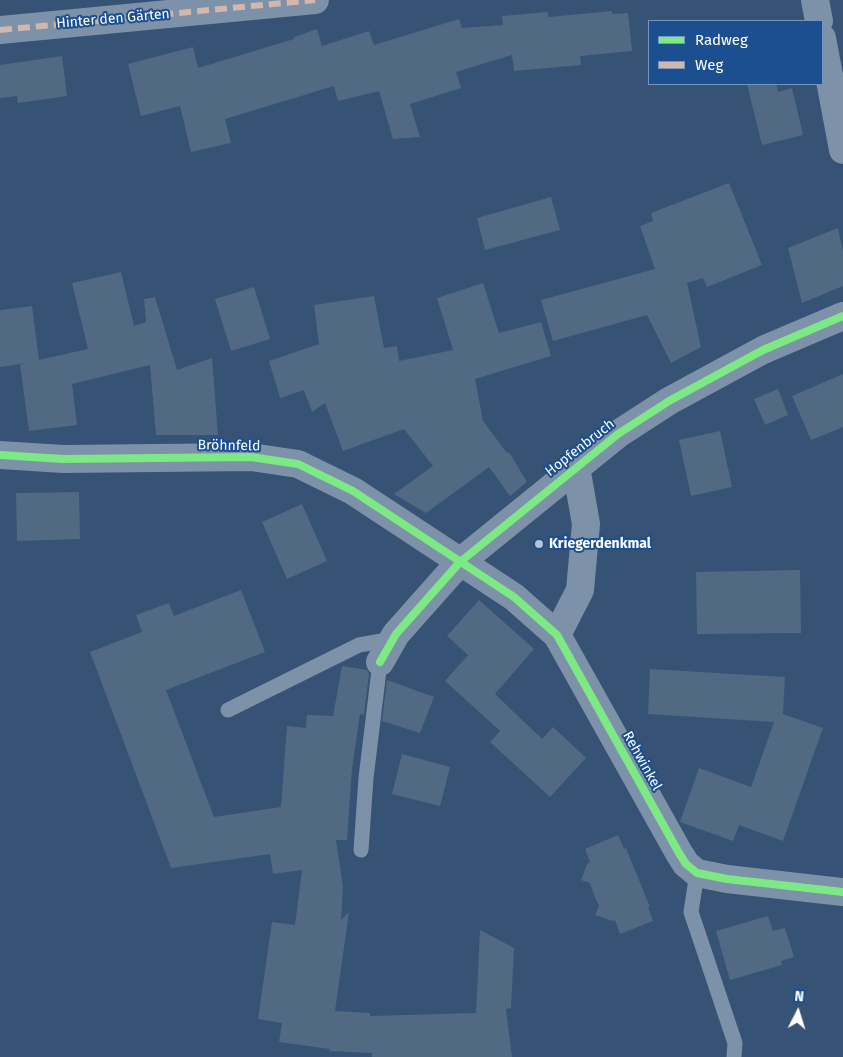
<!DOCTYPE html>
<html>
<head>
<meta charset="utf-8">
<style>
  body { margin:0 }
  #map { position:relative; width:843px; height:1057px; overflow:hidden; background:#365274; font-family:"Fira Sans",sans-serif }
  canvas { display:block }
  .legend { position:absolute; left:648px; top:20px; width:175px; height:65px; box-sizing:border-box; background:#1b4f8f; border:1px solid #7695bc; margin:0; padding:6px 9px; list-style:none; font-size:15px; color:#fff }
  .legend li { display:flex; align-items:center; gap:10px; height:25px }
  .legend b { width:25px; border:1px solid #7695bc }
  .north { position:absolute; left:773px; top:987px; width:50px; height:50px; -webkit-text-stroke:4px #1b4f8f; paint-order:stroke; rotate:5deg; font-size:14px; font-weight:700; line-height:20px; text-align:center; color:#fff }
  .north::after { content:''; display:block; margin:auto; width:18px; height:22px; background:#fff; clip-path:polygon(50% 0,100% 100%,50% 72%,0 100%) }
</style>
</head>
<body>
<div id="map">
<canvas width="843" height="1057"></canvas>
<ul class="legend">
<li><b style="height:6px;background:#7ce984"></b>Radweg</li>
<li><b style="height:6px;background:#d1b7ad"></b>Weg</li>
</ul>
<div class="north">N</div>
</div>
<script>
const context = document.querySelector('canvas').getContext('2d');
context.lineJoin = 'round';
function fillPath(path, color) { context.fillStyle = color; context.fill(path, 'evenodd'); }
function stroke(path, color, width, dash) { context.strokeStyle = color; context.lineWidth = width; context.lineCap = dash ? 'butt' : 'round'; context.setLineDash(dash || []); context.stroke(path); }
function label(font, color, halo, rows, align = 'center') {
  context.font = font + ' "Fira Sans",sans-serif'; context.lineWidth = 4; context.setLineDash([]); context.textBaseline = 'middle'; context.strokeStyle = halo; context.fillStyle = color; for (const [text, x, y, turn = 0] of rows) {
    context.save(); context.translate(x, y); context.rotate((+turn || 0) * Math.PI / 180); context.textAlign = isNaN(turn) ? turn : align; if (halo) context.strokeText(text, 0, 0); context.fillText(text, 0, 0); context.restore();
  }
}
fillPath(new Path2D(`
  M612,11V14L628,13L632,51L580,56L581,65L514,71L512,55L456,72L461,88L410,104L420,137L393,139L379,91L338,101L334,86L225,119L231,143L191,152L180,106L141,116L128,64L193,47L198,68L294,39V37L317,29L322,46L369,31L374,45L459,19L462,28L503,25L502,16L548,12V17Z
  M62,56L67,96L18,103L17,96L0,98V65Z
  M747,84H776L778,92L792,88L803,135L762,145Z
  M729,183L762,265L707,287L703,278L687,283L701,347L671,363L647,315L553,341L541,300L655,269L640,226L653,221L651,213Z
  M551,197L560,230L485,250L477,218Z
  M838,228L843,252V286L802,303L788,248Z
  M121,272L134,326L146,322L144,299L155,297L177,370L212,358L218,435H156L150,365L72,384L77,425L29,431L20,365L27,363L0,367V310L32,306L39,360L88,349L72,283Z
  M483,283L499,333L541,322L551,356L475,379L483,421L507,453L509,452L527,482L510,496L489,467L426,513L394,494L433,466L404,429L343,451L325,403L312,412L304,390L280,398L269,361L319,344L314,305L374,296L384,348L397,346L399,361L453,350L437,298Z
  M254,287L270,339L231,351L215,299Z
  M843,374V427L811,440L792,396Z
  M778,389L788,415L765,425L754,399Z
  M720,431L732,487L691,496L679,440Z
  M79,492L80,539L17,541L16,493Z
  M302,504L327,561L287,579L262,522Z
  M800,570L801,633L697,634L696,572Z
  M241,590L265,652L166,690L214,817L281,807L287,726L306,728L307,715L333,716L342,666L367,670L369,674L364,715L360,714L352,769L347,840H336L343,887L341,920L349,912L335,1011L370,1013V1016L476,1013L480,930L514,948L511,1008L506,1009L512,1057H372V1053L329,1051L330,1049L279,1042L282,1023L258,1019L272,922L295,925L302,870L273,874L270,854L171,868L90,652L142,632L136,615L169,603L174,616Z
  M479,600L534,649L495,694L542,739L553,727L586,758L550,797L490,742L500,731L445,681L468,655L447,636Z
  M650,669L785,677L783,714L823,728L783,841L739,825L733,841L680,822L699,768L751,787L774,722L648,714Z
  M387,680L434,697L420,733L382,721Z
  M402,754L450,767L440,806L392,794Z
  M618,835L624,849L626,848L634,868L650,907H648L653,921L620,934L615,920L612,921L595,915L599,906L594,895L590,883L581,880L587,864L590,862L585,849Z
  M768,916L773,931L785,928L794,957L781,961L782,965L730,980L716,931Z`), '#526984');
stroke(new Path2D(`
  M228,710L359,645L393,639
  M361,850L366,778L380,662
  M697,873L691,912L735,1043L734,1057`), '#7d92a8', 15);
stroke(new Path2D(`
  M815,0L819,21
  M0,30L315,0
  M822,38L843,150
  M0,455L63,459L251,457L298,464L353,491L514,597L557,635L679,853L686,864L697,873L727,879L843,892
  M557,635L580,590L586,524L576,467
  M380,662L396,634L460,562L618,434L669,401L763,350L843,316`), '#7d92a8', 28);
stroke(new Path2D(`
  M0,30L315,0`), '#d1b7ad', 6, [12, 6]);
stroke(new Path2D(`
  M0,455L63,459L251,457L298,464L353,491L514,597L557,635L679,853L686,864L697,873L727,879L843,892
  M380,662L396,634L460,562L618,434L669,401L763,350L843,316`), '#7ce984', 8);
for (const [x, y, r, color] of [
  [539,544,5,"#b9c2ce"]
]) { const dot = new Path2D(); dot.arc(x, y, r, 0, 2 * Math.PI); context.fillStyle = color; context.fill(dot); stroke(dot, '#1b4f8f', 2); }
label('14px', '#fff', '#1b4f8f', [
  ["Hinter den Gärten",113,19,-5],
  ["Bröhnfeld",229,446,1],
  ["Hopfenbruch",580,448,-38],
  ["Rehwinkel",642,761,61]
]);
label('bold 14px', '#fff', '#1b4f8f', [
  ["Kriegerdenkmal",549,544]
], 'left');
</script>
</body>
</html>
